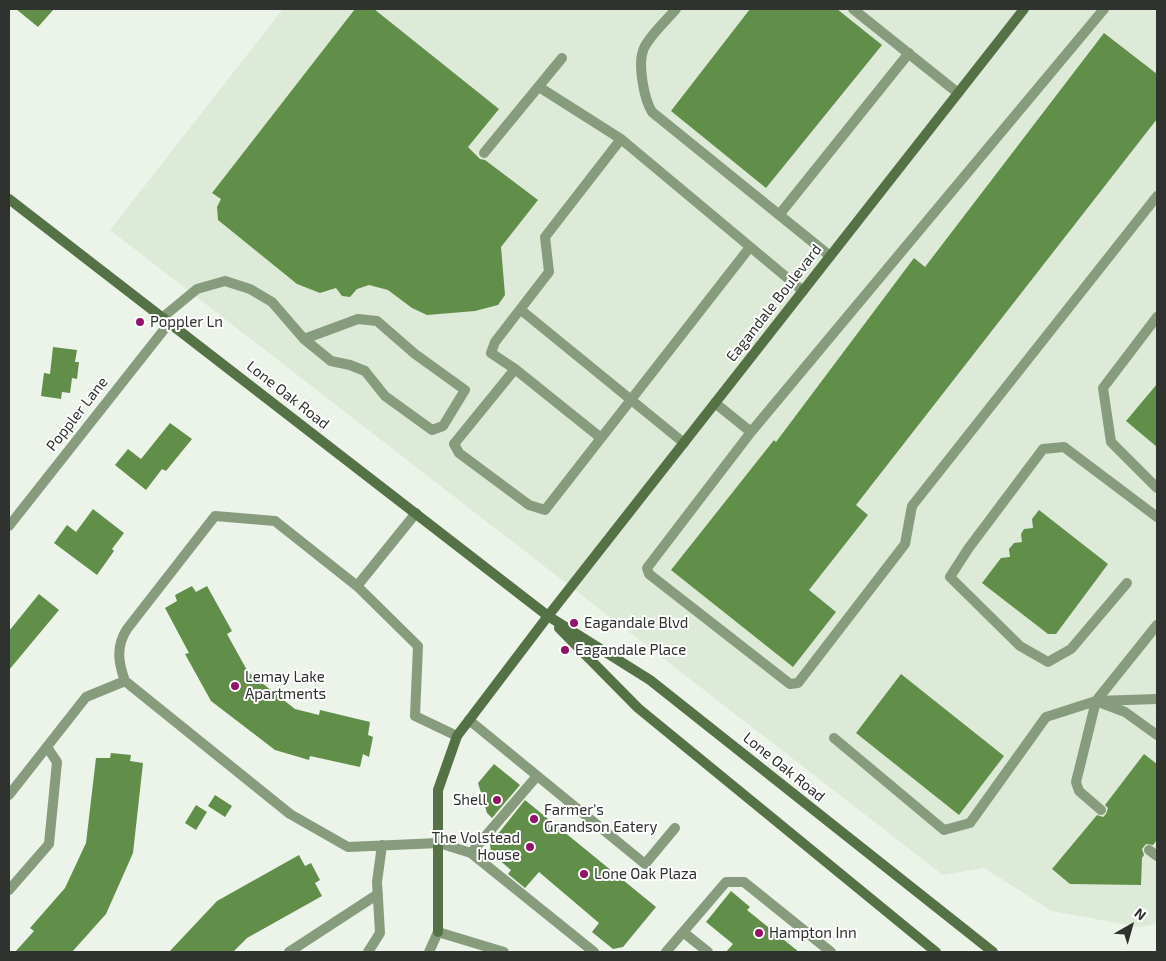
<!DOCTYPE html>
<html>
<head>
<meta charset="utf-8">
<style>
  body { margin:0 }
  #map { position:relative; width:1166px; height:961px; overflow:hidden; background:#ecf3e9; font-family:"Exo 2",sans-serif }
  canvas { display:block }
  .frame { position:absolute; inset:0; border:10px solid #2f322e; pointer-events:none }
  .north { position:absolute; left:1106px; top:901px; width:50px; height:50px; -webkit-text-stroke:4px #fff; paint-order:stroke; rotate:38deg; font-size:14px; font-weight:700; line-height:20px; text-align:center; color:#2f322e }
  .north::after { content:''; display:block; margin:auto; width:18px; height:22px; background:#2f322e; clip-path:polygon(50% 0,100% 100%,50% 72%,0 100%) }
</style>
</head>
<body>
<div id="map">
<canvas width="1166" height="961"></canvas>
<div class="frame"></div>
<div class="north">N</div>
</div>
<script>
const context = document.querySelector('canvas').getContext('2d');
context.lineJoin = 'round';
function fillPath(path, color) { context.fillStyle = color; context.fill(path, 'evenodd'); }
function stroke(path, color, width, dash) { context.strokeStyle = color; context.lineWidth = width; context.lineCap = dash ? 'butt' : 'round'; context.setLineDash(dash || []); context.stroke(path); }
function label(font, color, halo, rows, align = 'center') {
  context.font = font + ' "Exo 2",sans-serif'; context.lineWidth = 4; context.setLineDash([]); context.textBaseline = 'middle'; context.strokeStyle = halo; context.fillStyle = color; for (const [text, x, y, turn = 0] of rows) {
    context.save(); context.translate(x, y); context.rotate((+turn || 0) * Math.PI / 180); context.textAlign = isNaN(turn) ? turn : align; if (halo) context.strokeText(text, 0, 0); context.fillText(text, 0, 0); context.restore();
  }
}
fillPath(new Path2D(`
  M283,9H1157V924L1139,927L1052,911L984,868L943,875L110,230Z`), '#deead8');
fillPath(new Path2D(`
  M16,9H54L38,27Z
  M355,9H374L499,109L468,147L480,159L485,160L538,200L501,247L505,295L498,305L475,311L427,315L412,308L388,290L369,285L357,289L350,297L342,296L336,288L320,293L297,284L218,220L217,207L221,199L212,193Z
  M750,9H837L882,45L766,188L671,111Z
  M1104,33L1157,74V119L856,505L868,515L809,590L836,612L793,667L671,570L774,440L776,442L914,258L925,267Z
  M53,347L77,350L75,362H79L77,379L72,378L70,393L62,392L61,399L41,396L44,373L50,374Z
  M1157,384V447L1126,421Z
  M170,423L192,439L166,471L162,469L146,490L115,465L128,449L141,459Z
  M93,509L124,533L112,549L114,551L97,575L54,543L67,525L76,532Z
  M1039,510L1108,564L1056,634H1048L982,583L1001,558L1010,557L1009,549L1014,543L1022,542L1021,534L1024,529L1033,528L1032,519Z
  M192,586L196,592L207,586L232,631L227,634L248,672L295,709L319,715L320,710L370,722L368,735L373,737L369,757L363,754L360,767L310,756L309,760L275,750L211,701L185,654L189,653L165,608L177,601L175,595Z
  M39,594L59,610L9,670V631Z
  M901,674L1004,756L959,815L856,733Z
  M111,753L131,755L130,761L143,763L133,853L106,914L72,952H15L34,931L30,928L65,888L86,843L96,758H110Z
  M1144,754L1157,764V840L1153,845L1146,844L1142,849L1144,855L1142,858L1141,885L1070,884L1052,869L1097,815L1103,817L1106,814L1108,808L1105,805Z
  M494,764L520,785L492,818L487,813L478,783Z
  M215,795L232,806L225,817L208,806Z
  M525,800L656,907L623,947L613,949L592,932L599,923L539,872L525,888L508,874L511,870L491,853L490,844Z
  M196,805L207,812L196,830L185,823Z
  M299,855L305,866L311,863L320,880L315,883L322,896L247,938L233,952H169L217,901Z
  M731,891L750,907L747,910L799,952H726L733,944L706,922Z`), '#618f49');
stroke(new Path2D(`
  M676,9C666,21 651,34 644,48C637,63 644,99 652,112L830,256
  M853,9L958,93
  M1104,9L751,432L647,568L649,574L790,684L798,683L905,544L912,506L1157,196
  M539,87L621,139L803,291
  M484,153L562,58
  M779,215L909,53
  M521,310L684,443
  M163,317L197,289L225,281L250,289L272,302L304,339L331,361L350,365L365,371L385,396L432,430L443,426L465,390L415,354L377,321L358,319L304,339
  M1157,317L1103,388L1111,442L1157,488
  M515,369L454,444L459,453L529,505L545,510L750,247
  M715,403L751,432
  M601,438L515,369L491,353L495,342L549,272L545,237L621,139
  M1127,583L1071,649L1048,662L1020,646L950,577L968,549L1043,449L1064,447L1157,517
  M357,586L416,513
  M469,720L645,864L675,828
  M457,736L415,716L418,646L357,586L275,521L215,516L127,629C116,646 118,662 125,681L290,814L348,847L439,843L471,853L594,952
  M834,738L944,830L970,823L1046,717L1096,701L1157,699
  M9,795L86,697L125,681
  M1101,810L1079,791L1076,782L1096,701L1125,712L1157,735
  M1149,850L1157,856
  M471,853L537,776
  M9,890L49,844L57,762L47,747
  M683,932L708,952
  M289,952L378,894
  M368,952L380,933L377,882L382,845
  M666,952L726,882H744L831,952`), '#879b7d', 10);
stroke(new Path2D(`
  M9,526L170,322
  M1096,701L1157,625
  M429,952L438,932L504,952`), '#879b7d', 10);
stroke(new Path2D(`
  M9,199L548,616L650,680L993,952
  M559,628L638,708L936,952
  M438,932V790L457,736L548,616L1024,9`), '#557246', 10);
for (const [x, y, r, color] of [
  [140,322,5,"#95126b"],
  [574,623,5,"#95126b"],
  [565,650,5,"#95126b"],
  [235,686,5,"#95126b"],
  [497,800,5,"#95126b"],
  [534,819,5,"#95126b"],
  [530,847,5,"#95126b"],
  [584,874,5,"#95126b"],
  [759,933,5,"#95126b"]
]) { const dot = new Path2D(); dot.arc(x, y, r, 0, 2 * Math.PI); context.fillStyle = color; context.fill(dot); stroke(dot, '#fff', 2); }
label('15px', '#2f322e', '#fff', [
  ["Eagandale Boulevard",774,303,-52],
  ["Lone Oak Road",288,395,38],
  ["Poppler Lane",77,414,-52],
  ["Lone Oak Road",784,767,39]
]);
label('15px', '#2f322e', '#fff', [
  ["Poppler Ln",150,322],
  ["Eagandale Blvd",584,623],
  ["Eagandale Place",575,650],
  ["Lemay Lake",245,677],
  ["Apartments",245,694],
  ["Shell",487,800,"right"],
  ["Farmer's",544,810],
  ["Grandson Eatery",544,827],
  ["The Volstead",520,838,"right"],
  ["House",520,855,"right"],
  ["Lone Oak Plaza",594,874],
  ["Hampton Inn",769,933]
], 'left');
</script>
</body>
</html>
